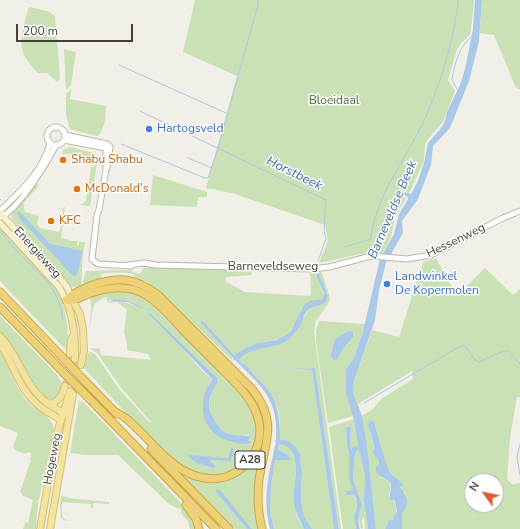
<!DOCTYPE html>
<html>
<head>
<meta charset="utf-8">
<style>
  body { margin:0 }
  #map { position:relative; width:520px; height:529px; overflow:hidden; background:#f1efe7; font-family:"Nunito Sans",sans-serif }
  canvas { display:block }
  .north { position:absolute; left:464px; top:473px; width:40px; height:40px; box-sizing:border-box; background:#fff; border:1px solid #b4b3af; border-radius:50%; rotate:303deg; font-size:11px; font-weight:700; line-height:16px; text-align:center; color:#444037 }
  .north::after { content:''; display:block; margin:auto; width:14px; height:18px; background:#e15a2e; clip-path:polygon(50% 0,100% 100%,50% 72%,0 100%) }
  .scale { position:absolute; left:16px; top:24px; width:117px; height:18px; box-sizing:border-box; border:2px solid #444037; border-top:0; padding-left:5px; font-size:12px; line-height:14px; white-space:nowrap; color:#444037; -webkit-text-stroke:3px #fff; paint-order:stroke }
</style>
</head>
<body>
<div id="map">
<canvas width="520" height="529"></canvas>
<div class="north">N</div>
<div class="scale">200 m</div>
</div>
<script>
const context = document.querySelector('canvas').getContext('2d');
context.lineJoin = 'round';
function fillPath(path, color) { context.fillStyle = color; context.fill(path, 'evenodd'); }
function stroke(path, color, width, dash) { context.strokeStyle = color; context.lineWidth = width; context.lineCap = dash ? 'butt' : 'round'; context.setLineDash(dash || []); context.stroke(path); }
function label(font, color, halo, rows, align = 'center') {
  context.font = font + ' "Nunito Sans",sans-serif'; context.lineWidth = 3; context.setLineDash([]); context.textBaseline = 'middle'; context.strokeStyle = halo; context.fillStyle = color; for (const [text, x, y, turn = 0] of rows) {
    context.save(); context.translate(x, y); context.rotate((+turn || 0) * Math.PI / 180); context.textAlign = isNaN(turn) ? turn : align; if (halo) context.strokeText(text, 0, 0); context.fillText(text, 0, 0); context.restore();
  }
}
fillPath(new Path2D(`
  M195,0H474L472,21L470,35L462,42L457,49L448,80L455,91L443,122L428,139L425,144L424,161L409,193L400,189L398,191V193L406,198L395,216L391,237L383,253L370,252L319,263L328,241L325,225L232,193L206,188L237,76L183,52Z
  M482,0H520V89L516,88L494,35L480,33Z
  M30,7L50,12L55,16L60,79L57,82L47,73H38C14,49 21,39 28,9Z
  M64,49L76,52L71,85L66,90Z
  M71,89L70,99L106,106C106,117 105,126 99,135L97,136L70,129L66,115V94Z
  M70,147L94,153L98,158L90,206L80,205L86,201L87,192H91L88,190L91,167H94L95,164L93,163V159L71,154H62L63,150Z
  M153,175L207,192V197H198L197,207L150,205Z
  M36,184L43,186L38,185L37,188L23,203L25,212L39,216L37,224L40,228L58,232L60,231L63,210L57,208L63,209L65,206L61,238L69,240L70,241H78L77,245H79V242H85C83,253 82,263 82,273C82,278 81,281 82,286L74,287L68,285L50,261L12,219C10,207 28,191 36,184Z
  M0,226L55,286C66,304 69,330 68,352L0,281Z
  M436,258L457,296L485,268L513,295L520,289V397H517L510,438L507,479L512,484L520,483V529H402V513L407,503L406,494L400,487L403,485C399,482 395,478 391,474C380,460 383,439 373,424L370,433L374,445L373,449L374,456L379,460L382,478C393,482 391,486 389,496C398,503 398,511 393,520H389L385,529H376L367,444L362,416L373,409L381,399L413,379L412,371L358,404L353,392L354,381L372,330L399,337L423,262ZM472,481H496V505H472Z
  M154,267L253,270L251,275L226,277V282L245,292L310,296L311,292L310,272L316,271C317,277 326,296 323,299C321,301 308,304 304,305C300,313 297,324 291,331C282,342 268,339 256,344C248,346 242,351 234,355L202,320L200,322L232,357L231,359L158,290L148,282L134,277V274C122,272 113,272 101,274L102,278L84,285L83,281L86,271L130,270L138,274L141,273L143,268Z
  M318,270L322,273L330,298L328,304L316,321L314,332L341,529H339L315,368L311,369L243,364L239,360C252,344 278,350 293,336C301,328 302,317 309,309L311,307L321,305L327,294L321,280Z
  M118,291C132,292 142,297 153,306L239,391L246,400L253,414L256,426L255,440L251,452L239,466L231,471L217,475H207L197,473L185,468L167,453L128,415L84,368L88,354L90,352L95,354L119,389L150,423L151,422L122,389L97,353L90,348V333V348L100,349L101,355L151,360L148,354L127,350V343L124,332L127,310L117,302L108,303L106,297C88,303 94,314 90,327L91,306L90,298L105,293ZM116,299L125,300L136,304L152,315L215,377L218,382C206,399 207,409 218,425C220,428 222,431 224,432C231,436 242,435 249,435L250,444L228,441L208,426L204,416V395L212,379C181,356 155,296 109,302V300ZM231,447L234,448L231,461L210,460L208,467L198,464L186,455L190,456L228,458Z
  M0,316L58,376V378L63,384L60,394L54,399H45L39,394L0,334Z
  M319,321L365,324L354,358L346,369V394L353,416L328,423L316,341V330ZM349,331L350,341L343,349L337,360L330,355C338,340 330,339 349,331Z
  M201,340L254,394L266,420L261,465V529H252L218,489L216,492L247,529H235L177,470L216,480L252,459L261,422L231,377Z
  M0,346C8,364 15,389 29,403C38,412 55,417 54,432L39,500L37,502L38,503L36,529H23L25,522L28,523L33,500L22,495V493L20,492L31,460H30L31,454L29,452L25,454L15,450L13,447L18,433L0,426Z
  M244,364L312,370L334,529H313C298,514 301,494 302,474C303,467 299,464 301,456C296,446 292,441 280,439C280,429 281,419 278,410C273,393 256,378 244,364Z
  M79,400L81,402L82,401L116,435L114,437L116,436L179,501L191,516L195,529H190L188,521L181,513V509L177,508L169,504L118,455H87L70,453Z
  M354,419L358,446L351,449L349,448L351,434L346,429L347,445L349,454V465L353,489L350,491L354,493L357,507L354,516L356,529H343L329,427Z
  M279,444C300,447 295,469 295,483C295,492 295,503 296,512C297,518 301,524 304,529H274L270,511L271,485L275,459L290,460L287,454L278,450Z
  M359,448L365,476L364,501L368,529H365L364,517L362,520L363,528L362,529L360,528L357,491L353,479L355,452Z
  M61,496L68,497V498L109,502V504L93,503V508H91V504L63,502C61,508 61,514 64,519L69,521L63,520L61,518L60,506Z`), '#c9e1b4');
fillPath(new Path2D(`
  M475,0H482L479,41L469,81L450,128L433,146L431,165L418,199L402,221L403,233L386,263L379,290L375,320L354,381L353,392L362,416L367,444L376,529H368L364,501L365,476L359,449L355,453L353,479L362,505C359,512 357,521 360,529H356L354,516L357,507L356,498L354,494L349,495L346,494L347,491H350L353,489L349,479V454L347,445L346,429L348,427H351L350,448L351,449L353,447L358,446L354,420L346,394V369L354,358L363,331L380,259L394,234L399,214L408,199V197L399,192L400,191L411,194L418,181L424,163L428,143L441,128L445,121L447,112L460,85L465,69L473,29Z
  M17,212H20L50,244L80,250L82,252C80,261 80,270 75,277L71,274L20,219Z
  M319,273C321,282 335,301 321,305C315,307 311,306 307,311C304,314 303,318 302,322C299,329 293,336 287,341C272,350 250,346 239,360L243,364L311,369L312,368H315L339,529H334L312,370L245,364C251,373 261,381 268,390C279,405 280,421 280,439C292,441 296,446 301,456C299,464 303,467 302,475C301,494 298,514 313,529H304C300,520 295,512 294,502C292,486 306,448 279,444L278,450L287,454L291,460H275L271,485L270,511L274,529H270C262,496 269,474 276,442L275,441L276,439C279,399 261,386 235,360H233L234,359L200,322L202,320L234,355L246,348L258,343L276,340L285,336L291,331L304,305L310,301L323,299L324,293L317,277V274Z
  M115,299L125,300L136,304L152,315L217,378L218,382C206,400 206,408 218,425C220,428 222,431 225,432C232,436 242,435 250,436L249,441L251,442L249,444C220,444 197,428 204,396C205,389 210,385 212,379L146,311L128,302L109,301Z
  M349,331L353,332V337L343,349L337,360H334L330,355C333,351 332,347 334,343C336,336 343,334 349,331Z
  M370,421H373L374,422L385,460L390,473L404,485L400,487C407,495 411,504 402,513V529H385L389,520H393L394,516L397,512L395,501L390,499C389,494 392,489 391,485C390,479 379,477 376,472V467L379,464V460L374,456L373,453L374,445L368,424Z
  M231,447L234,448L231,461L210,460V461L215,466L214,468L198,464L186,455L228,458Z
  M217,489L220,490L252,529H247L216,492Z`), '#aac8e8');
stroke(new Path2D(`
  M119,65L226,113
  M457,89L452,80C455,63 458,48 472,36
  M140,111L326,200L324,230L326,239L318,261
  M121,144L205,178H208L218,148L258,5L257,0
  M188,158L212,168
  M0,199L1,200
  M0,231C5,237 10,244 16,250C37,273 60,286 63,320
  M344,247L371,239C374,200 406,158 423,123C439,88 455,38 458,0
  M364,403L462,345L465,346L475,360L479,362L503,351H508L520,364
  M520,444L517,457L520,475`), '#aac8e8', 1);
stroke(new Path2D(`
  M65,386L70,354
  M73,394L78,362`), '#ceccc4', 6, [6, 3]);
const tertiary = new Path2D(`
  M47 136a9 9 0 1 1 18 0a9 9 0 1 1-18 0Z
  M65,135L107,144L110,147L107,168
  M64,140L106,148L110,147
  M106,148V169L99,210L97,215L92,259L95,262L99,264L131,266
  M0,211C20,192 43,171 50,143
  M0,217C17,212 48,161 56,145
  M128,265L144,263L156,265L313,269L329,267L371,256L407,259L431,255L503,218L520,211`);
const secondary = new Path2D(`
  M0,213L57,274L67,287L72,299
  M0,223L59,287L66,300`);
const primary = new Path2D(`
  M66,300C73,317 76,340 75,359
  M73,301L80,314L83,330L84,351L81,365
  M0,336C22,359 24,391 55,408C58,410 62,413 66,413
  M0,344C13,362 18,387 35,402C42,410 52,414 61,420
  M70,354L71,340L73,336
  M48,404C59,402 62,396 65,386
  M40,529L57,433L70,391
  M50,529L73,394`);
const motorway = new Path2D(`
  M0,292L65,360
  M66,300C75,301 80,298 88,294C104,288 119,285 135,290C157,297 176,324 192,339C202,349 212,359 222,369C242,389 267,412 258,444C255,454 248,464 239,470C226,480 209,481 193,475C167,465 150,439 129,421C125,417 119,414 114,411
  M66,300C72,293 81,290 90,286C117,276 135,277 158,295L253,390C279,424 264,443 259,480C257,497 258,513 262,529
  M0,307L64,373
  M83,379L117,414
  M82,391L216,529
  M151,449L229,529
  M186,505L196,519L199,529`);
stroke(tertiary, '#bcb7ab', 7);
stroke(secondary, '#ccc49b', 8);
stroke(primary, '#d6c171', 8);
stroke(motorway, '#cba747', 9);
stroke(tertiary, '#fff', 5);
stroke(secondary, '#f8f1ca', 5.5);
stroke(primary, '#f3e39f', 6);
stroke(motorway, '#edd176', 7);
const motorwayBridge = new Path2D(`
  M65,360L83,379
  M64,373L82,391`);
stroke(motorwayBridge, '#cba747', 9, []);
stroke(motorwayBridge, '#edd176', 7);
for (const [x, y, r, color] of [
  [149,129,4,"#3f7fe0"],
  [63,160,4,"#e8710a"],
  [77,189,4,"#e8710a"],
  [51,221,4,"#e8710a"],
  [387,284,4,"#3f7fe0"]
]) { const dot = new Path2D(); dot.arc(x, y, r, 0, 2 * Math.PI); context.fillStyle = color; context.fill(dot); stroke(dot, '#fff', 1.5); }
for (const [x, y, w] of [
  [250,460,30]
]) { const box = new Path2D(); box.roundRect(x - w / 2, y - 9, w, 18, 3); context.fillStyle = '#fff'; context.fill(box); stroke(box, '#444037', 1); }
label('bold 11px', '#444037', null, [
  ["A28",250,460]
]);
label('12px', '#426f31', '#fff', [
  ["Bloeidaal",334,101]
]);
label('12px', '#366cbe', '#fff', [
  ["Hartogsveld",157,129],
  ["Landwinkel",395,277],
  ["De Kopermolen",395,291]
], 'left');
label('12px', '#c56008', '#fff', [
  ["Shabu Shabu",71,160],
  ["McDonald's",85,189],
  ["KFC",59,221]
], 'left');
label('12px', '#444037', '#fff', [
  ["Hessenweg",456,241,-26],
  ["Energieweg",37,253,48],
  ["Barneveldseweg",273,267],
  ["Hogeweg",53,459,-79]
]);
label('italic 13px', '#3c6ea3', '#fff', [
  ["Horstbeek",294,174,26],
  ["Barneveldse Beek",393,210,-67]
]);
</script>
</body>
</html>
